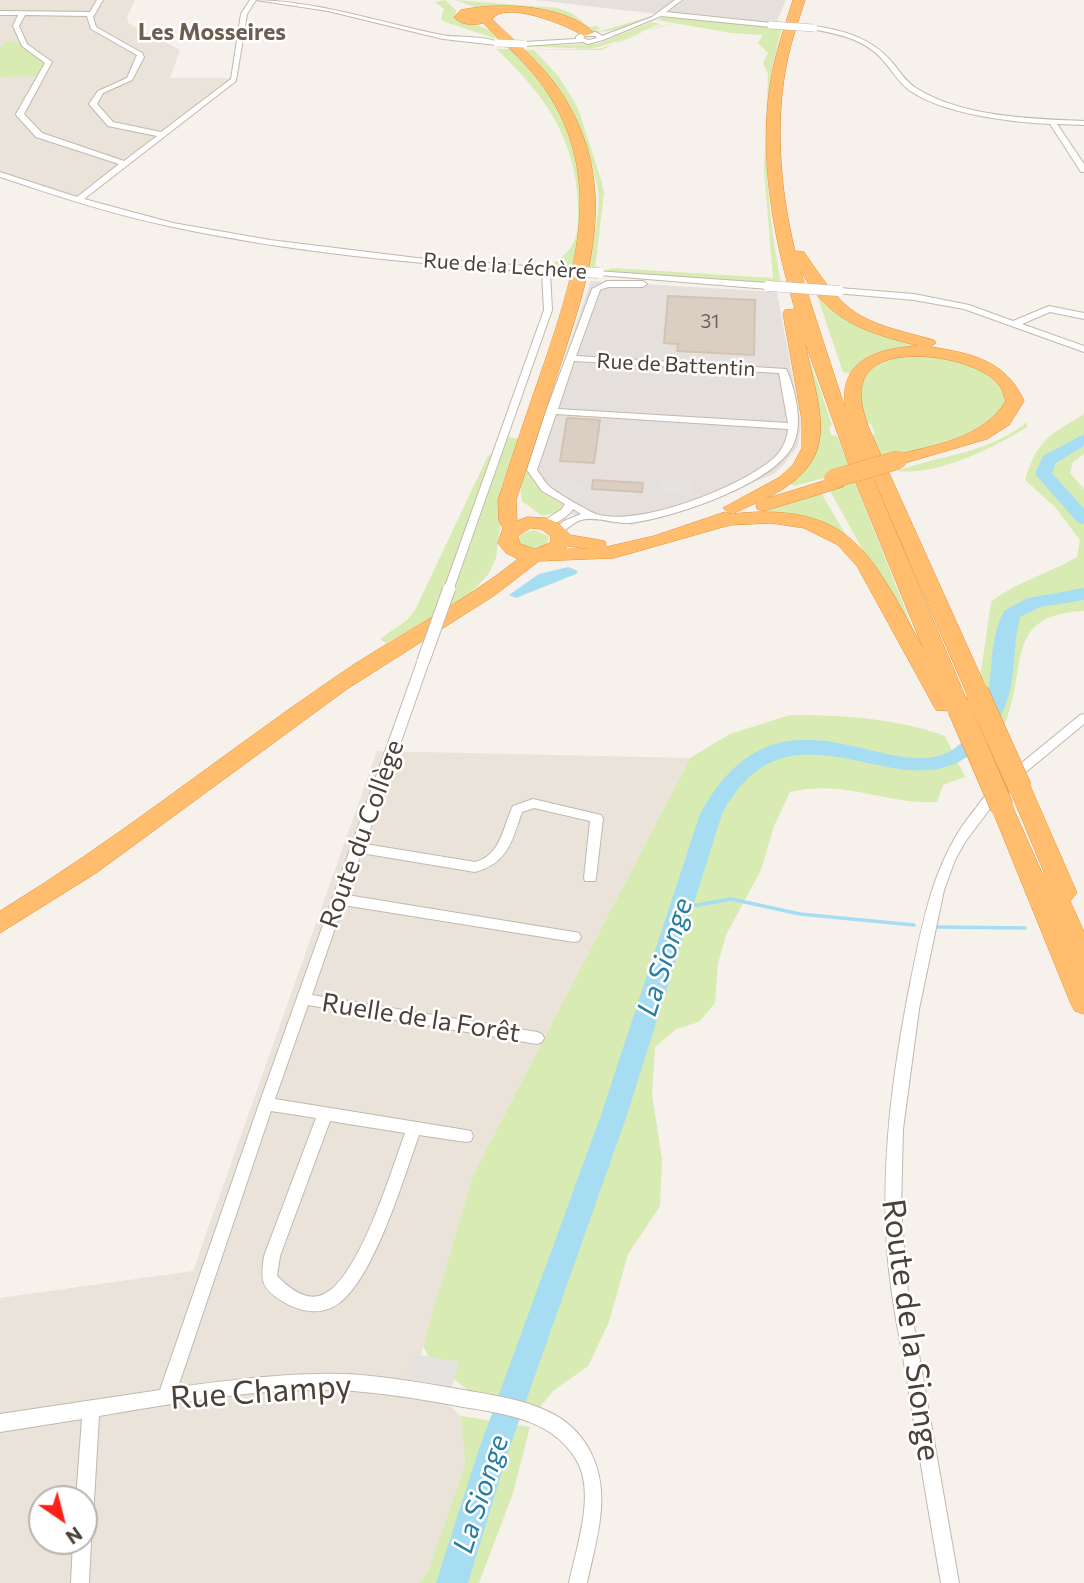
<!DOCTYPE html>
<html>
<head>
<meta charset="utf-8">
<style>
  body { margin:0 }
  #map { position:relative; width:1084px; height:1583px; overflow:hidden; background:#f6f1eb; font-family:Commissioner,sans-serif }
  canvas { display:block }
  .north { position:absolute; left:28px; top:1485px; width:70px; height:70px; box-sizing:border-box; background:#fff; border:2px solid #b7b3af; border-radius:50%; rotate:145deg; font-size:19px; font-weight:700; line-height:28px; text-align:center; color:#4b4138 }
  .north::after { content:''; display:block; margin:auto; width:24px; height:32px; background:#ff2119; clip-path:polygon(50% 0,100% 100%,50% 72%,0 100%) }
</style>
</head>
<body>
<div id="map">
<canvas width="1084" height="1583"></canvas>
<div class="north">N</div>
</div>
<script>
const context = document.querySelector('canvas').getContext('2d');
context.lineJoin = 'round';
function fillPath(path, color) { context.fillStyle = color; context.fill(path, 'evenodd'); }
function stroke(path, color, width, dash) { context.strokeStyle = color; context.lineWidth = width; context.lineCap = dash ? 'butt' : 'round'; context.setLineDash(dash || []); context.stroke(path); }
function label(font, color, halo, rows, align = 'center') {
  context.font = font + ' Commissioner,sans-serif'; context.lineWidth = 5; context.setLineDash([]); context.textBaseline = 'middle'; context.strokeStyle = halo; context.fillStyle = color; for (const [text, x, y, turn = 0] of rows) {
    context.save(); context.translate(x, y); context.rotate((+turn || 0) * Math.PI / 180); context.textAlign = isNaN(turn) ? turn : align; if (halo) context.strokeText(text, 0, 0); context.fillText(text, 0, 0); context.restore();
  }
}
fillPath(new Path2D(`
  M0,0H135L127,17L129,24L180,50L170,78H235L80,198L0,174Z
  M377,751L690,758L473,1175L415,1375L461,1416L465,1465L428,1571L419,1583H0V1298L193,1271ZM42,1499H84V1541H42Z`), '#eae3d9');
fillPath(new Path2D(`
  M535,0H786L776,23L658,14Z
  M591,281L777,292L801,423L798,446L783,465L774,474L694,506L632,525L547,510L523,479Z`), '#e6e0dc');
fillPath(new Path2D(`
  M445,0L456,10L455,17L489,30L503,41L445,22L441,19L444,9L435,2Z
  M455,0L558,8L573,14L589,27L597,26L600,29L594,30L601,31L655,15L617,30L597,32L547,10H483Z
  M663,17L782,27C758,112 765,197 781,283L604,271L613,268L773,278L764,170L768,74L763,63L768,53L758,43L763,35L731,33L657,20Z
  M652,22L660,24C639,32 609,46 588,49C613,51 642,27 672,24L631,35L602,50H534L559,77L578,108L601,180L604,192L595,269H588C593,248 602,203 597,184C586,132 552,92 522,50L587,49L524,46L597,44Z
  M5,42H17L45,62L37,76L0,77V49Z
  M496,49H513L547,88L576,147L585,207L575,253L577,268L548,266C576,251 579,238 578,205C576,139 544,93 496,49Z
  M817,295L893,336L955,352L896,351L852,374L843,372Z
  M806,349L832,425L829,427L831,435L837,436L851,471L794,486L789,483L806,466Z
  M915,353C952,358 993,362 1009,400L996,421L965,435L883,462L871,435L875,434L871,424L866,423C847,373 871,362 915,353Z
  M1084,414V454L1073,462L1070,473L1084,489V611C1002,615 1029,667 1004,726L980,679L991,602C1018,581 1048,574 1077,557L1080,540L1055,507L1025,480C1038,438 1049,436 1084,414Z
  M1027,422V427C994,448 936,476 897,471C940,455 990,453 1027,422Z
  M508,437L520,439L500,490L501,522L496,558L488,575L465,598L386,643L380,639L407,620L415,610L488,456L492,454L438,603L452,597Z
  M525,467H529L539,487L562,503L560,512L542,516L522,501L520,483Z
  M854,480L919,644H915L830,491V488Z
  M821,493L849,540L751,513L818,493Z
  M533,530L549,536L547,545L533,549L520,544V535Z
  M790,715C842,715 896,718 945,736L965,777L943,785L937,802C885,805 846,779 790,792L774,826L761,870L726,935L718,963L715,1003L699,1022L676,1029L655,1047L652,1094L662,1160L660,1206L628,1254L609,1322L588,1366L553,1391L535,1413L484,1402L432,1363L423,1346L473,1175L690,758L730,734Z
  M461,1416L530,1427L513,1493L479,1583H419L428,1571L465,1465Z`), '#d8ebb3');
fillPath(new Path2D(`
  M570,478L587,490L635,493V497L585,493L573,502L546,483Z
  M659,478L693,480L692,495L658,493Z
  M414,1354L459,1362L451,1389L405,1381Z`), '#e5e2df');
fillPath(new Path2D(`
  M568,567L578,571L576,574L516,598L509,595L539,574Z`), '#a7ddf3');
stroke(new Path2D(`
  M681,908L731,899L800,914L914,925
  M938,927L1025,928`), '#a7ddf3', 3.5);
fillPath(new Path2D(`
  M1084,434V446L1056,463L1052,473L1084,509V524L1078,523L1035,474L1043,456Z
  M1084,588V600L1040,607L1020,617C1012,648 1017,682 1003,711C932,858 800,667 722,814L627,1115L509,1449L468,1583H436L479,1449L601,1115L700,814C783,662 898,800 960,744C1006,702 980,651 1005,610L1028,598Z`), '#a7ddf3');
const building = new Path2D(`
  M668,296L755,300L754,355L677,351L678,344L664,343Z
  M567,418L600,420L594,463L560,461Z
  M593,480L643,483L642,492L592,489Z`);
fillPath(building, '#dbcfc3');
stroke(building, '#d3c3b3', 2);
const street = new Path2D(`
  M97,0H103L93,17L96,27L142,53L144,57L132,80L103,93L97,104L113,122L161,132L231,79L241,14L250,0C316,0 377,22 442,35C460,38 484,35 500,43L497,45L443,39L328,11L256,0L247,14L236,81L84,199L173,223L270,240L417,258L568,269V273H550L552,310L453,591L449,592L444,589L544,310L542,272C418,264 295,253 173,227C114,215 57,196 0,177V172L77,197L119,164L36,137L17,116L16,114L45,63L22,46L13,26L18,15H0V11L90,12ZM25,15L87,16L91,29L137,55L127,78L98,91L89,104L108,126L157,136L124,161L42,133L24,114L52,62L27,44L19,26Z
  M675,0H682L666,12L771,23L774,25L771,27L661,16L603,40L588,44L583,42L524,46L521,44L524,42L576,39V37C582,31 595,29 602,36L652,17ZM585,36H595L597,38L589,40L583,38Z
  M814,26C843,30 871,38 891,61C899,70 905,81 916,88C962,117 1031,119 1084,121V125L1057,124L1084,164V172H1081L1050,124C1010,122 942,114 909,90C897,81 891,68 880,57C861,38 837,34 812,29V27Z
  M596,271L768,283L772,286L768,289L599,275H596Z
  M607,281H643L647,284L643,287H608L600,290L576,356L786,369C795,389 803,421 794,443C778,483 670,519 629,523C613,524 596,516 581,520C572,523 566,531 558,534L554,533V529L564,521L581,514L573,509C568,517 552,527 542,526V522L562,509L565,504L542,491L527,470L546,411L592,289ZM574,361L779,373L788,423L558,409ZM556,414L788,429C787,439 783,449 775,457C744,486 638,528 596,514C588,511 557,493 550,487C545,483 541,475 537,470Z
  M839,288L914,294L969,305L1013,321L1049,306L1084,313V319L1050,312L1022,324L1084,346V352L964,309L914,300L836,293L835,291Z
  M423,658L429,662L365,844L475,862C501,856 503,826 513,806L533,799L601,815L603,818L596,878L595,881H585L584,878L590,821L534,808L522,812C512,841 508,863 475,872L361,853L347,895L574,932L579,933L581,937L579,941L574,942L343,905L312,995L537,1032L542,1034L544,1038L542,1042L537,1044L308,1005L275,1099L466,1130L471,1131L473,1136L471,1141L466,1142L419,1135C404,1177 374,1279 338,1304C321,1316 299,1312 282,1301C260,1287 261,1280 264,1256L316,1118L271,1111L178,1387C224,1381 270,1375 316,1374C363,1372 411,1381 458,1389C491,1395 526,1399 555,1415C571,1424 583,1437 591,1453C612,1495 596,1540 587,1583H569C576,1549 595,1496 578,1463C555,1420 507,1414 463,1407C422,1399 379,1392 337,1390C257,1388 177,1403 99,1416L93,1517L90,1523L84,1526V1499H76L82,1419L0,1432V1414L160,1390L259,1104L417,662ZM330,1121L405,1133C392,1169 359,1278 324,1294C307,1303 289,1288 277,1276L280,1256Z
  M1084,714V724L1015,781H1007L1005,778L1007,775L1080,715Z
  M998,786L1004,790L965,842L955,860L944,890L919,1009L903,1129L901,1209L908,1292L959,1583H941C929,1515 918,1447 907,1379C899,1335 890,1292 887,1248C881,1159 893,1071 910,984C923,921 933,859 976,808C982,800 989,789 998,786Z
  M84,1533L88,1535L91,1541L89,1583H71L73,1541H84Z`);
const highway = new Path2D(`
  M793,0H805C799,19 792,38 788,57C774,120 780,190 795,251L804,252C848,318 857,320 934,340L936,343L930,347C972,353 1006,361 1024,401L1009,425L987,439L898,465L889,460L892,456C933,445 982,440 1006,401C1004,397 1003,390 1000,386C980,358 895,344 870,370C854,386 863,413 870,431L988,692L985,697H969L966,692L863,454L970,708L967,713L959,715L950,711L936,710L857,566L838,545L804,528L771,523L730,525L614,558L539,561L495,595L347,689L96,873L0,933V911C115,841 220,756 331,680C392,637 460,606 518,559L506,553L498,543L503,528L499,521L498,500C513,455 528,409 544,364C574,275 604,184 551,98C533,68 507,47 483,23C473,26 461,25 454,17L461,10C498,2 565,4 594,33L584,36C567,25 505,0 492,19C517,44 545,66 564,97C619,187 591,271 561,363C546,409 531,454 516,500L517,521L527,517L546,518L560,524L570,535L605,541L606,547L654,536L725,512L731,514C853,501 871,555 923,648L850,468L805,342C819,415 845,459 765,499L836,477L845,483L843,487L764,511L757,509L756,503L732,514L723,508L780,477L793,465L802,448V421L783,313L785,310L795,309C771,231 755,137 776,56C781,37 787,19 793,0ZM800,270C830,322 864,332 919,346C878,348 836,360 846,411ZM531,528L541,529L551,536L550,543L535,549L520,544L518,536ZM568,546L589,549H565Z
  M1020,780L1028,782L1031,788L1077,893L1070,901L1084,932V1014L1075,1011L1071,1004L991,807L994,801H1010L1042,873L1044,872L1009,788L1012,782Z`);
stroke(street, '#c2b8ad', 2);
stroke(highway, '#e39038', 1);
fillPath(street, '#fff');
fillPath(highway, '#ffbd6d');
const streetBridgeFar2 = new Path2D(`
  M771,25L814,28
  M497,43L524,44`);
const streetBridgeFar1 = new Path2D(`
  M565,271L599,273
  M768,286L839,291`);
const streetBridge = new Path2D(`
  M423,662L449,589`);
const highwayBridgeFar1 = new Path2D(`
  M833,479L898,460`);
const highwayBridge = new Path2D(`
  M977,692L1020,788
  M959,708L1002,807`);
stroke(streetBridgeFar2, '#c2b8ad', 8, []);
stroke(streetBridgeFar1, '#c2b8ad', 11, []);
stroke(streetBridge, '#c2b8ad', 14, []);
stroke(highwayBridgeFar1, '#e39038', 19, []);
stroke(highwayBridge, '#e39038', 24, []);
stroke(streetBridgeFar2, '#fff', 7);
stroke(streetBridgeFar1, '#fff', 10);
stroke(streetBridge, '#fff', 12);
stroke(highwayBridgeFar1, '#ffbd6d', 18);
stroke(highwayBridge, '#ffbd6d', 23);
label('19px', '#6f645b', null, [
  ["31",710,322]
]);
label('21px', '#4b4138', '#fff', [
  ["Rue de la Léchère",505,266,4],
  ["Rue de Battentin",676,365,3]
]);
label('bold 23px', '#6e5e4f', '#fff', [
  ["Les Mosseires",212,32]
]);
label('26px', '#4b4138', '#fff', [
  ["Route du Collège",362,834,-70],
  ["Ruelle de la Forêt",421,1018,9]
]);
label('italic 28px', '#287da2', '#fff', [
  ["La Sionge",665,957,-72],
  ["La Sionge",481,1494,-72]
]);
label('32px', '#4b4138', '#fff', [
  ["Route de la Sionge",911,1330,82],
  ["Rue Champy",261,1392,-4]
]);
</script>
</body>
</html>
